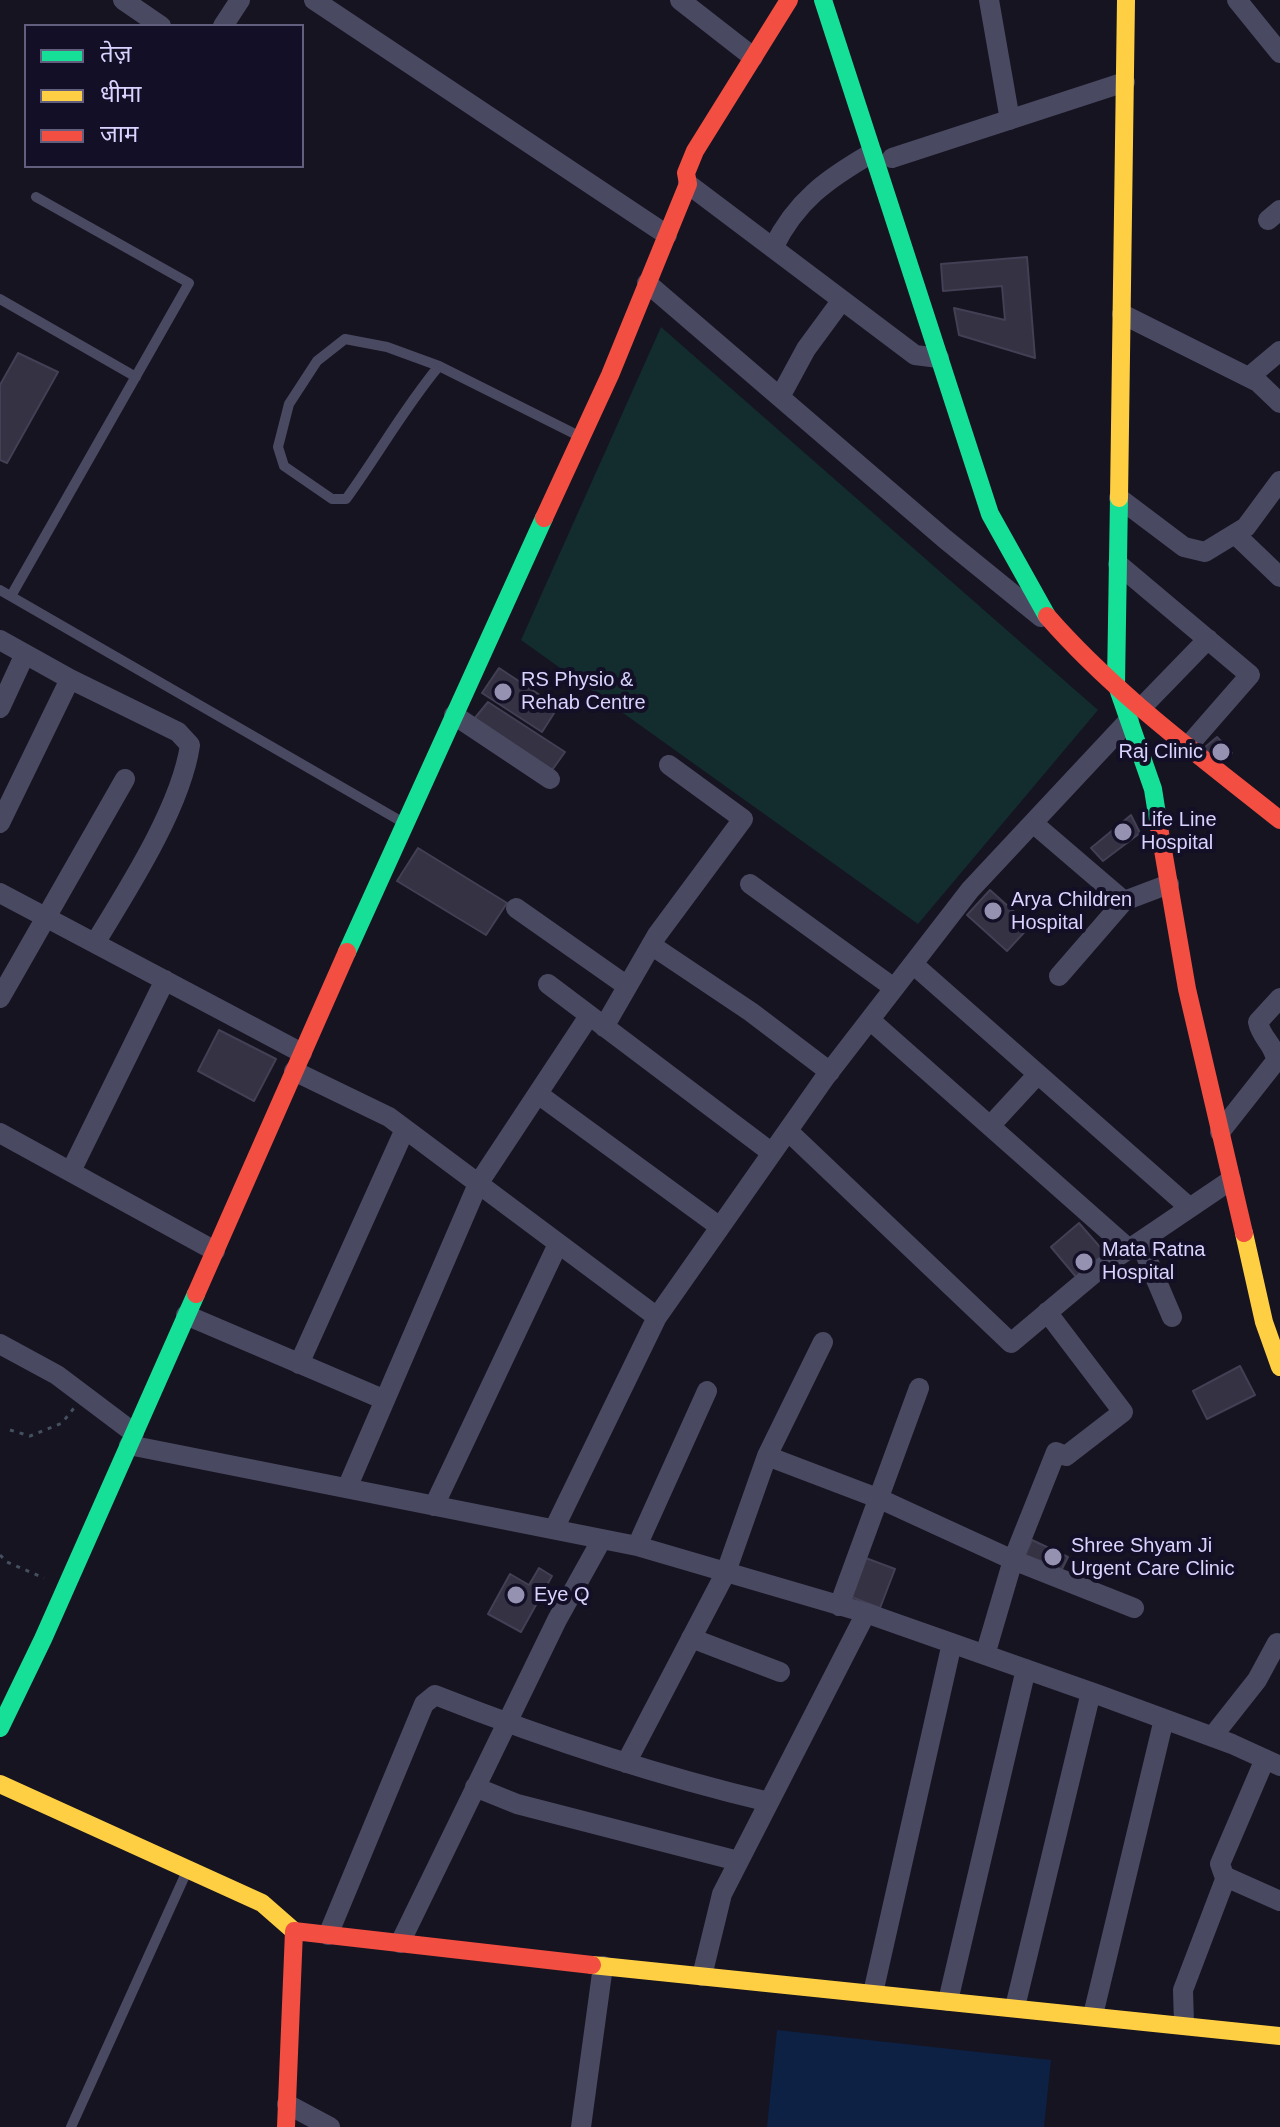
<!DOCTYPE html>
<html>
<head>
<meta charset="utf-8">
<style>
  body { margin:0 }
  #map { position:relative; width:1280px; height:2127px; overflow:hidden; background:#161421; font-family:Arial,"Noto Sans Devanagari",sans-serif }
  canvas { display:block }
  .legend { position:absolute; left:24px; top:24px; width:280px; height:144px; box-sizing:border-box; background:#130f26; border:2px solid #625e7d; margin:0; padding:10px 14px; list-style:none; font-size:24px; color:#d9d4ff }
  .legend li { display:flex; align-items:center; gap:16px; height:40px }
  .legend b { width:40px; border:2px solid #625e7d }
</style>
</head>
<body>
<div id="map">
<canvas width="1280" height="2127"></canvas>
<ul class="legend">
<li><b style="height:10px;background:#16e098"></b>तेज़</li>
<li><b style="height:10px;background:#ffcf43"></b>धीमा</li>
<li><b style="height:10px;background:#f24e42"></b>जाम</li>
</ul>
</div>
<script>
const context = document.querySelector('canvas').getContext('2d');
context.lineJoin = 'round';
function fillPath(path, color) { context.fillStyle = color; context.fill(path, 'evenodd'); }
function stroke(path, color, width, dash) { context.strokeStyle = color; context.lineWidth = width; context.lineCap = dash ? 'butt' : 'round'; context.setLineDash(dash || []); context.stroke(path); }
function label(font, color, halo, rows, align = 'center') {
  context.font = font + ' Arial,sans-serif'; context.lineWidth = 8; context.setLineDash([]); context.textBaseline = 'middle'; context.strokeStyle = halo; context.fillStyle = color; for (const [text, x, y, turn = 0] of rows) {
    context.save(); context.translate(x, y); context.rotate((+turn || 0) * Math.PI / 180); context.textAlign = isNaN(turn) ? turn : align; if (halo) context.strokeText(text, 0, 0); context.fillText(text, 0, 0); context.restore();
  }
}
fillPath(new Path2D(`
  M661,327L1098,710L918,924L521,640Z`), '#132c2d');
fillPath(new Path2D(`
  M777,2030L1051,2060L1044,2127H767Z`), '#0d2144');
const building = new Path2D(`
  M1027,257L1035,358L959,335L954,308L1005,320L1002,286L943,291L941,264Z
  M18,353L58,372L7,463L0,460V385Z
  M499,668L558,707L542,732L482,693Z
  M488,702L565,752L550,773L474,719Z
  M1217,737L1232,753L1220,765L1204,748Z
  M1131,815L1140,833L1103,861L1091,848Z
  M418,848L507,903L486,935L397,881Z
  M990,890L1030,926L1007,951L967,915Z
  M219,1030L276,1059L254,1101L198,1071Z
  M1079,1223L1106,1254L1077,1278L1051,1247Z
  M1240,1366L1255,1395L1207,1419L1193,1391Z
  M1032,1540L1068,1557L1058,1577L1023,1560Z
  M863,1557L895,1569L880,1608L849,1596Z
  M539,1568L552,1576L521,1632L488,1614L510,1574L529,1585Z`);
fillPath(building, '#343243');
stroke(building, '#433f54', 2);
stroke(new Path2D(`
  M10,1430L30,1436L62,1423L74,1408
  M0,1555L7,1562L44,1578`), '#44505f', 3, [4, 6]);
stroke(new Path2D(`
  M0,299L136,377
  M439,366C404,408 378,455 346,499H332L284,466L278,447L289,404L317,361L345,339L387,347L439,366L581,437
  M0,590L404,823
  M11,596L189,283L36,197
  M71,2127L187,1871`), '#4a4962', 10);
stroke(new Path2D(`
  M123,0L161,26
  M314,0L667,235
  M680,0L753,57
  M989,0L1010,120
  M1237,0L1280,53
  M223,26L240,0
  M892,158L1125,82
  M688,184L915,355L939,358
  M1268,220L1280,210
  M773,248C796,201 827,179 872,153
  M647,283L945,539L1041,617
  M1122,314L1258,382L1280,403
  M1249,377L1280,351
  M780,397L806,349L842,300
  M1119,498L1184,547L1205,552L1246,527L1280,481
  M1235,534L1280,577
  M1118,564L1250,675L1188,746
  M0,640L70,679L178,732L190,745C181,807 128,889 95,943
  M1142,707L1208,639
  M0,708L25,654
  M454,715L550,779
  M0,823L70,679
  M1033,823L1124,901
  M750,884L894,988
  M0,893L302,1053
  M516,908L627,986
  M651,945L751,1012L830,1072
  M913,964L1190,1208
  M1059,976L1124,901L1169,884
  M548,984L772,1153
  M0,998L125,779
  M870,1020L1129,1249
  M604,1027L657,935L743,819L669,765
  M294,1071L389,1117L657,1317
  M538,1094L720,1227
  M990,1126L1038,1074
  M788,1131L1011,1343L1098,1270L1231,1180
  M1220,1132L1276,1061C1275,1045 1261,1038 1258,1022L1280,998
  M0,1133L215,1251
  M71,1171L165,980
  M1140,1242L1172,1317
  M186,1315L385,1400
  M0,1344L57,1375L134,1433
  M299,1364L405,1129
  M129,1445L637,1546L866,1613L1099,1695L1232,1744L1280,1766
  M767,1456L880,1499L1013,1560L1134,1608
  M347,1488L478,1184L589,1016
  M434,1506L558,1244
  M554,1529L657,1317L824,1079L970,890L1129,720
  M637,1546L707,1391
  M839,1606L919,1388
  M691,1638L780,1672
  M985,1655L1013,1560L1056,1452L1066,1456L1123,1412L1047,1312
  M1212,1737L1257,1680L1277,1643
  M626,1763L726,1572L767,1456L823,1342
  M475,1787L517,1804L738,1861
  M1225,1878L1220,1864L1265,1759
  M328,1935L424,1704L435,1695C544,1738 654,1775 769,1802
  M400,1943L557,1620L602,1539
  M702,1976L722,1894L866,1613
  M873,1993L952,1643
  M948,2001L1026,1669
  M1015,2007L1091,1692
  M1093,2015L1164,1719
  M1184,2024L1183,1990L1226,1877L1280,1901
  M287,2104L330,2127
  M581,2127L603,1966`), '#4a4962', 20);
stroke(new Path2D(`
  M823,0L990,514L1047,616
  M1119,498L1116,683L1153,789L1159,827
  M347,952L544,518
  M0,1728L43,1639L196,1294`), '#16e098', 18);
stroke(new Path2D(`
  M1119,498L1126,0
  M1244,1233L1264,1322L1280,1367
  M0,1784L262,1903L294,1931
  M592,1965L1280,2036`), '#ffcf43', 18);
stroke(new Path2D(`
  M544,518L610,375L688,184L686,173L695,151L789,0
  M1047,616C1114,693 1200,756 1280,820
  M1159,827L1187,989L1244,1233
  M196,1294L347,952
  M286,2127L294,1931L592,1965`), '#f24e42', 18);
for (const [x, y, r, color] of [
  [503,692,10,"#9591b1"],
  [1221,752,10,"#9591b1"],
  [1123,832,10,"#9591b1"],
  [993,911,10,"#9591b1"],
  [1084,1262,10,"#9591b1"],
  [1053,1557,10,"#9591b1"],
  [516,1595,10,"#9591b1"]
]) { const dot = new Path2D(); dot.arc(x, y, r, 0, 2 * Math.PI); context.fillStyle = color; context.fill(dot); stroke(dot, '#130f26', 3); }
label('20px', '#d9d4ff', '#130f26', [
  ["RS Physio &",521,680],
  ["Rehab Centre",521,703],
  ["Raj Clinic",1203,752,"right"],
  ["Life Line",1141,820],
  ["Hospital",1141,843],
  ["Arya Children",1011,900],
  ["Hospital",1011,923],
  ["Mata Ratna",1102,1250],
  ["Hospital",1102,1273],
  ["Shree Shyam Ji",1071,1546],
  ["Urgent Care Clinic",1071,1569],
  ["Eye Q",534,1595]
], 'left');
</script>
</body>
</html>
